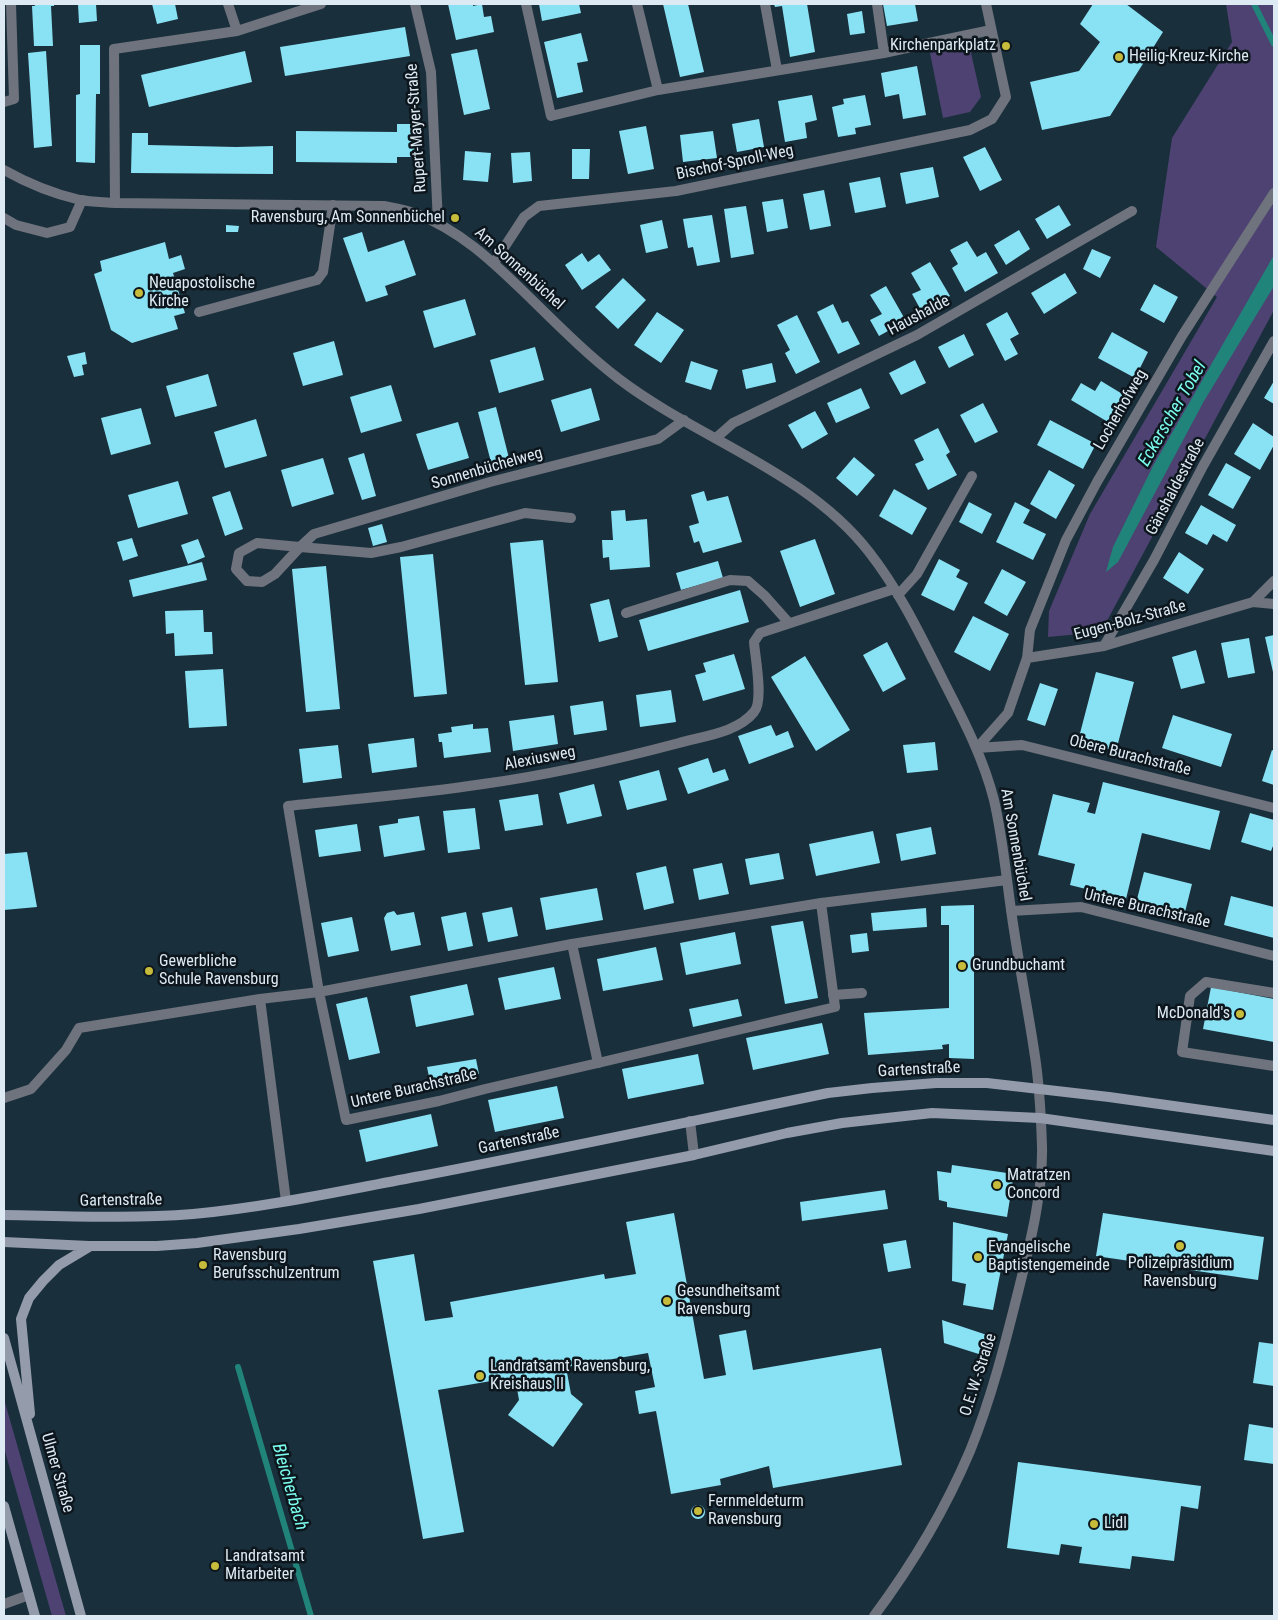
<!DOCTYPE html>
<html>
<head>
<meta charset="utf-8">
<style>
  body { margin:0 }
  #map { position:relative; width:1278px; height:1620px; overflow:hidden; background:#1a2f3c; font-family:"Roboto Condensed",sans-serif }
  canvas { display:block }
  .frame { position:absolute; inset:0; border:5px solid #ddeaf3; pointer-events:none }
</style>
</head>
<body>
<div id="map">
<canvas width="1278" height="1620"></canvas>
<div class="frame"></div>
</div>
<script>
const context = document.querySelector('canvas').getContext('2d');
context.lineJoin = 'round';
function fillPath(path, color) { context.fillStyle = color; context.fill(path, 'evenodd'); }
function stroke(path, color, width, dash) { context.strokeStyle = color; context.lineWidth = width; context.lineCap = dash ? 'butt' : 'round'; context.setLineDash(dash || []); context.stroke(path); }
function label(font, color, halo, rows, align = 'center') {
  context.font = font + ' "Roboto Condensed",sans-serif'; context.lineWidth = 5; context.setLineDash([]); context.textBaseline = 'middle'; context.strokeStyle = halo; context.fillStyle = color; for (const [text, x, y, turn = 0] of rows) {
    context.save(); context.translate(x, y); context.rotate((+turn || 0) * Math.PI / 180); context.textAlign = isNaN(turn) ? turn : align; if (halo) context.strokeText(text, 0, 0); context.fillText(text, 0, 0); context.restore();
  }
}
fillPath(new Path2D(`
  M1226,4H1273L1274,8V310L1101,632L1048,637L1049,611L1090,514L1217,297L1156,247L1172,138L1232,42Z
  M969,44L981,97L970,112L943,118L930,53Z
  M4,1399L66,1616H52L4,1448Z`), '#4d4271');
fillPath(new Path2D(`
  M1274,255V286L1204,401L1118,562L1106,572L1113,547L1153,466Z`), '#21847a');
stroke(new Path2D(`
  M1254,4L1274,44
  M238,1367L311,1616`), '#21847a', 6);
fillPath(new Path2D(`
  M34,4H54V6H51L53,46H34L32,6H35Z
  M78,4H96L97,21L79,23Z
  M152,4H175L178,19L157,24Z
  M448,4H473V6L482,4L484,17L491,16L494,32L456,40Z
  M539,4H579L581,13L542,21Z
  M663,4H688L704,72L680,77Z
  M774,4H807L815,52L790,57L782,6L775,7Z
  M883,4H915L918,21L887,26Z
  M1093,4H1126L1163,32L1110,116L1042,130L1030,82L1079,71L1100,42L1080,24Z
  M862,11L865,33L850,35L847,14Z
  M405,27L410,56L285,76L280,47Z
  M581,33L588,61L577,63L583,92L557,98L544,42Z
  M80,45H100V94H96L95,163L76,162V95L80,94Z
  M477,49L490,109L464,115L451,54Z
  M46,51L52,146L34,148L28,53Z
  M245,51L252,82L149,107L141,75Z
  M917,66L926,115L903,119L899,94L885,97L881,73Z
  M812,95L817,120L805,123L807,138L785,142L778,101Z
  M865,95L871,125L855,128L856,134L838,137L832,107L844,104L843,99Z
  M759,119L764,147L737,152L732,124Z
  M397,124H417V157H397V163L296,162V131L397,132Z
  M646,126L654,169L628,174L619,131Z
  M713,131L717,158L683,162L680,135Z
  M132,133H148V145L236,147L273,146V174L131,173Z
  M985,147L1002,180L980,191L963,157Z
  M572,149H590L589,179H572Z
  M465,151L491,153L488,182L463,180Z
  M530,152L532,181L513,183L511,153Z
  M933,167L939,197L906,204L900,173Z
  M880,177L886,207L855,213L849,183Z
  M824,190L831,226L810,230L803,194Z
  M783,199L788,228L767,232L762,202Z
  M1059,205L1071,225L1047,239L1035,219Z
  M746,206L754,254L731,258L724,209Z
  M712,215L720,262L697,266L693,247L688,248L683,219Z
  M662,220L668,248L646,253L640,225Z
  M226,225L239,226L238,232H226Z
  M1019,230L1030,249L1006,265L994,245Z
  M362,232L368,252L404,240L416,275L385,286L388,295L366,302L343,238Z
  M967,241L977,257L986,252L998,273L965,292L952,268L958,264L950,250Z
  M165,242L169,259L181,255L185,269L173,273L185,313L174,316L178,329L132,343L111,330L94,274L102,271L100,261Z
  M1092,249L1111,257L1100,278L1083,269Z
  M582,253L588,262L599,254L611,270L582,290L565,265Z
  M930,262L950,296L922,312L912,294L921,290L911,273Z
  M1065,273L1077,293L1044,314L1031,293Z
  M623,278L646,300L618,329L595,307Z
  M1154,284L1178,297L1164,323L1140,310Z
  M886,286L906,321L879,336L870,320L882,314L870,295Z
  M465,299L476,335L434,348L423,311Z
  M833,304L842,323L848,321L860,344L838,354L817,312Z
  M657,312L684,330L661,363L634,345Z
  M1007,312L1019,334L1010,339L1018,354L1005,361L986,324Z
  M797,315L820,362L796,374L785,353L790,350L777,325Z
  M1112,332L1148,352L1135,378L1098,358Z
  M964,334L974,355L949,368L938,347Z
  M334,341L343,375L303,386L293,353Z
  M535,347L544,380L499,393L490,360Z
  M85,352L87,364L82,365L84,375L74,377L67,356Z
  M915,360L926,383L901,395L889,373Z
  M691,361L718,370L711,390L685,382Z
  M772,363L776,382L746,389L742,370Z
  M208,374L217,406L175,417L166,386Z
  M1101,381L1124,395L1108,422L1071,400L1081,383L1095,391Z
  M1274,381V404L1264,398Z
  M391,385L402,421L361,433L350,397Z
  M591,388L600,420L561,432L551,400Z
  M861,388L870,408L836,423L827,403Z
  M983,403L998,432L975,443L960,415Z
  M496,407L511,466L493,470L478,412Z
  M141,408L151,444L111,455L101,418Z
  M815,411L828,434L802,449L788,425Z
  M256,419L267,456L225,468L214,432Z
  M1050,420L1096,444L1083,469L1037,445Z
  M458,422L469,458L428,470L416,434Z
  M1253,423L1274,437V445L1260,470L1234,454Z
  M938,428L950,452L946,455L957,475L928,490L915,464L924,460L914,440Z
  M364,453L376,496L362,500L348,458Z
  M854,457L875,475L857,496L836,478Z
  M323,458L334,494L292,507L281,470Z
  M1226,463L1251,477L1233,509L1208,495Z
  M1049,470L1075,485L1056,519L1030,504Z
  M178,481L188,514L138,528L128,495Z
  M894,489L927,508L912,535L879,516Z
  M230,491L243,529L225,536L212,497Z
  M704,491L707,501L728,496L742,542L703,553L699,541L694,543L689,526L699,523L691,495Z
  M969,502L992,514L982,534L959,522Z
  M1015,502L1030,510L1023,523L1046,534L1033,560L996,542Z
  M1201,505L1236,525L1227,542L1213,534L1207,545L1185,533Z
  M625,510L626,521L647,519L650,567L610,570L609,557L603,558L602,540H613L611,511Z
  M382,524L387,542L373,546L368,528Z
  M132,538L138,556L123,561L117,542Z
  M198,539L205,557L188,564L181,545Z
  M815,539L835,594L800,607L780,551Z
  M543,540L558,682L525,685L510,543Z
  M1179,552L1204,569L1188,594L1163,578Z
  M433,554L447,694L414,697L400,557Z
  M939,559L960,570L956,577L968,583L954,611L921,595Z
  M718,561L723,578L681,590L676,573Z
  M202,562L207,580L133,597L129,580Z
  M326,566L340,709L306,712L292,569Z
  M1002,569L1026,582L1007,616L984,603Z
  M740,590L749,622L648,651L639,620Z
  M609,599L618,637L599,642L590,604Z
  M203,610L204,632H212L213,654L175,656L174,633L166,634L165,611Z
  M973,616L1009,634L990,671L954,652Z
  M1274,635V672H1273L1265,637Z
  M1249,638L1255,673L1228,678L1221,643Z
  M887,642L906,679L883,692L863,655Z
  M1196,650L1205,683L1181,689L1172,657Z
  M734,654L745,689L703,701L695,675L706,672L703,663Z
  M805,656L850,730L816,751L771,677Z
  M223,669L227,726L189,728L185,671Z
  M1096,672L1134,682L1116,751L1078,741Z
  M1040,683L1058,689L1045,726L1027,720Z
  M671,690L676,722L640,727L636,695Z
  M603,701L607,730L574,735L570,706Z
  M554,715L558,744L513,751L509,721Z
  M1173,715L1232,734L1221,767L1162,748Z
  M473,724V729L488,728L491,752L444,758L442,742H439L438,734L452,732L451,727Z
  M771,725L776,736L788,731L794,747L749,764L738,736Z
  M414,738L417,767L372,773L368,744Z
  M935,742L938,770L907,773L903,745Z
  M338,745L342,778L303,783L299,749Z
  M1272,750L1274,751V785L1262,781Z
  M708,758L713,773L725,769L729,780L688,794L678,768Z
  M659,770L667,800L627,810L619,781Z
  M1103,782L1220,811L1210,850L1142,833L1126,899L1070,885L1075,864L1038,855L1053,794L1090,803L1087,812L1095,814Z
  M594,784L602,816L567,824L559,793Z
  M538,794L543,825L505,831L499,800Z
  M475,808L480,849L448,853L443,811Z
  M1250,813L1274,820V847L1273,846L1271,851L1241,842Z
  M419,816L425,850L384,857L379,826L398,823V819Z
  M357,824L361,851L319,857L315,830Z
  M931,827L936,854L901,861L896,834Z
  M873,831L880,863L816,876L809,844Z
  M27,852L37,907L4,910V854Z
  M779,853L784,879L750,885L745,859Z
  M722,863L729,894L699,900L693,869Z
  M666,866L674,903L644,910L636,873Z
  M1144,872L1192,884L1184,916L1136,903Z
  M597,888L603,920L546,930L540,898Z
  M1231,896L1274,907V938L1224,925Z
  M974,905V1059L949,1058V1044L942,1045L943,1049L868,1055L864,1013L949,1008V925H941V906Z
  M512,907L518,936L488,942L482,913Z
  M926,908L927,927L873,931L871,913Z
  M394,911L397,915L414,912L421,945L391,951L384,918L387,913Z
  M466,912L473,946L448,951L441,917Z
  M352,917L359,951L328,957L321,923Z
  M803,921L818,998L785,1004L771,926Z
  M735,932L741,964L686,975L680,943Z
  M867,933L869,951L852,953L850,935Z
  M656,947L663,980L603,991L597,959Z
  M554,967L561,999L505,1010L498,978Z
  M467,984L474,1015L416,1027L410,996Z
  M1211,987L1274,999V1042L1203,1029Z
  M367,997L380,1053L349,1060L336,1004Z
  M738,999L742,1016L693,1027L689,1009Z
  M822,1023L829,1054L753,1070L746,1038Z
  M698,1054L704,1084L628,1099L622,1069Z
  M476,1059L479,1074L430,1082L427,1067Z
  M557,1086L564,1118L495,1132L488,1100Z
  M431,1114L438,1146L366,1162L359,1130Z
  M952,1165L1014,1174L1007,1217L947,1207V1202L939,1200L937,1171L951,1173Z
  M885,1190L888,1209L802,1221L800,1202Z
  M674,1213L704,1379L726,1375L719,1335L746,1330L753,1370L881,1348L902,1465L773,1488L769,1466L720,1479L721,1485L671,1494L656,1411L639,1414L635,1391L655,1387L648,1353L566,1367L571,1394L583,1404L553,1447L508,1415L519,1400L515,1377L438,1390L464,1532L423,1539L373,1261L414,1254L425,1321L453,1317L450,1302L604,1274L605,1279L636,1274L626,1222Z
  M1103,1213L1264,1237L1258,1280L1096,1256Z
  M953,1222L1008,1234L993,1310L963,1305L966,1284L952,1281Z
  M906,1240L911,1268L888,1272L883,1244Z
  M942,1320L990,1336L985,1356L944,1343Z
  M1259,1342L1274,1344V1386L1253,1383Z
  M1249,1424L1274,1428V1464L1244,1460Z
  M1018,1462L1201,1486L1198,1509L1181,1506L1174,1561L1132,1556L1130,1569L1079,1563L1082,1547L1061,1544L1059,1555L1007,1548Z
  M691 1512a7 7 0 1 1 14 0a7 7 0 1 1-14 0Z`), '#89e2f4');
stroke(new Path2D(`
  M526,4L551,116L658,90L884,53L929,43
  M637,4L658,90
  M765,4L777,70
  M877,4L884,53
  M4,102L14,99L11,4
  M4,218L16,225L47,233L70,227L82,200
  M199,312L317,280L323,272L333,205
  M300,547L371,553L401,547L525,513L571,518
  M898,595L917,574L972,476
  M626,613L730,580L748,581L765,596L789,623
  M572,944L598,1063
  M1274,993L1206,982L1190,996L1182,1052L1274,1066
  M833,995L862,993
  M4,1098L31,1089L66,1050L79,1028L260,999
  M690,1121L694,1155
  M286,1201L260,999L319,992`), '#6e737d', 10);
stroke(new Path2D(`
  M228,4L237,31
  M415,4L431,72L438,223
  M929,43L991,30
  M4,170C27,183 54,194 80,200C92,202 104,202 115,203L384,206C395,208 407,210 417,214C459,230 491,260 522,290C554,321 584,352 619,379C698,439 806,471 869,552C899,590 921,636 943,680C963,719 983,757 994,800C1004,843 1007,887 1014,930C1020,970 1028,1010 1034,1050C1039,1080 1041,1115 1042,1146C1043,1191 1031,1240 1020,1284C1006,1340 992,1397 970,1451C945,1510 912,1565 874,1616
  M115,203L114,49L237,31L321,4
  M494,263L524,217L539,206L676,191L970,130L992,119L1006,97L986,4
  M716,438L733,423L917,335L1132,211
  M300,547L275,574L262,582L247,581L236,569L239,553L257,543L300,547L314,534L490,482L658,439L684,420
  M1253,602L1274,604
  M1104,646L1154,560L1203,466L1274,341
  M1027,658L1030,630L1066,540L1097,482L1182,336L1274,193
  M977,748L1008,713L1027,658L1104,646L1253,602L1274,581
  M977,748L1022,745L1274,808
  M821,903L835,1007L598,1063L485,1089L439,1101L346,1120L319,992L288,806C353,799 418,794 483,784C549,775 615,760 679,743C703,736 737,733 754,712C764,701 755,657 754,642L760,633L894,589
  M1011,911L1081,907L1274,956
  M319,992L572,944L821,903L1007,880
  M4,1604L29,1595`), '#6e737d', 10);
stroke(new Path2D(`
  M4,1215C67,1216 130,1219 193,1214C269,1207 345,1190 421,1176C557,1150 692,1121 828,1093L872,1088L936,1083H987L1109,1097L1274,1120
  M4,1242L89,1246H157L197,1243L299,1229L419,1209L694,1155L787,1133L842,1123L932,1113L1040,1118L1274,1151
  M4,1338L81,1616
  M30,1414L21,1319L29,1298L43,1281L59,1265L89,1247
  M4,1506L35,1616`), '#949bab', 10);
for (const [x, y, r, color] of [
  [1006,46,5,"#c7bb3b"],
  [1119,57,5,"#c7bb3b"],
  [455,218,5,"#c7bb3b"],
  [139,293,5,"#c7bb3b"],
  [962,966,5,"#c7bb3b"],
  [149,971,5,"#c7bb3b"],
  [1240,1014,5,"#c7bb3b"],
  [997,1185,5,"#c7bb3b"],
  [1180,1246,5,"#c7bb3b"],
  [978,1257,5,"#c7bb3b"],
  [203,1265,5,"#c7bb3b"],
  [667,1301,5,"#c7bb3b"],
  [480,1376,5,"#c7bb3b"],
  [698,1511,5,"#c7bb3b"],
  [1094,1524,5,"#c7bb3b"],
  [215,1566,5,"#c7bb3b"]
]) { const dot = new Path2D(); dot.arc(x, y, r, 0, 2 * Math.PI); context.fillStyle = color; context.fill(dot); stroke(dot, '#0d161c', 2); }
label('16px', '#ddeaf3', '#0d161c', [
  ["Kirchenparkplatz",996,46,"right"],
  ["Heilig-Kreuz-Kirche",1129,57],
  ["Ravensburg, Am Sonnenbüchel",445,218,"right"],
  ["Neuapostolische",149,284],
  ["Kirche",149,302],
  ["Gewerbliche",159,962],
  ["Schule Ravensburg",159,980],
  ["Grundbuchamt",972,966],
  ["McDonald's",1230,1014,"right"],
  ["Matratzen",1007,1176],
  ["Concord",1007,1194],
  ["Evangelische",988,1248],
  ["Baptistengemeinde",988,1266],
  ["Ravensburg",213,1256],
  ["Berufsschulzentrum",213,1274],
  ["Polizeipräsidium",1180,1264,"center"],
  ["Ravensburg",1180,1282,"center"],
  ["Gesundheitsamt",677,1292],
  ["Ravensburg",677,1310],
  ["Landratsamt Ravensburg,",490,1367],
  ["Kreishaus II",490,1385],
  ["Fernmeldeturm",708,1502],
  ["Ravensburg",708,1520],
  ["Lidl",1104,1524],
  ["Landratsamt",225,1557],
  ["Mitarbeiter",225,1575]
], 'left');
label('16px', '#ddeaf3', '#0d161c', [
  ["Rupert-Mayer-Straße",417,128,-94],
  ["Bischof-Sproll-Weg",735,163,-12],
  ["Am Sonnenbüchel",519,269,42],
  ["Haushalde",919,316,-28],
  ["Locherhofweg",1121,410,-60],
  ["Sonnenbüchelweg",487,469,-16],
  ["Gänshaldestraße",1176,487,-62],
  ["Eugen-Bolz-Straße",1130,621,-15],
  ["Obere Burachstraße",1130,756,14],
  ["Alexiusweg",540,759,-11],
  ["Am Sonnenbüchel",1015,845,80],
  ["Untere Burachstraße",1147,909,13],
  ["Gartenstraße",919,1070,-3],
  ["Untere Burachstraße",414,1089,-13],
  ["Gartenstraße",519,1141,-12],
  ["Gartenstraße",121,1201,-1],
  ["O.E.W.-Straße",979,1375,-72],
  ["Ulmer Straße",57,1473,74]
]);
label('italic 18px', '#7bfeef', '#0d161c', [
  ["Eckerscher Tobel",1173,414,-60],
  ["Bleicherbach",289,1487,74]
]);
</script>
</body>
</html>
